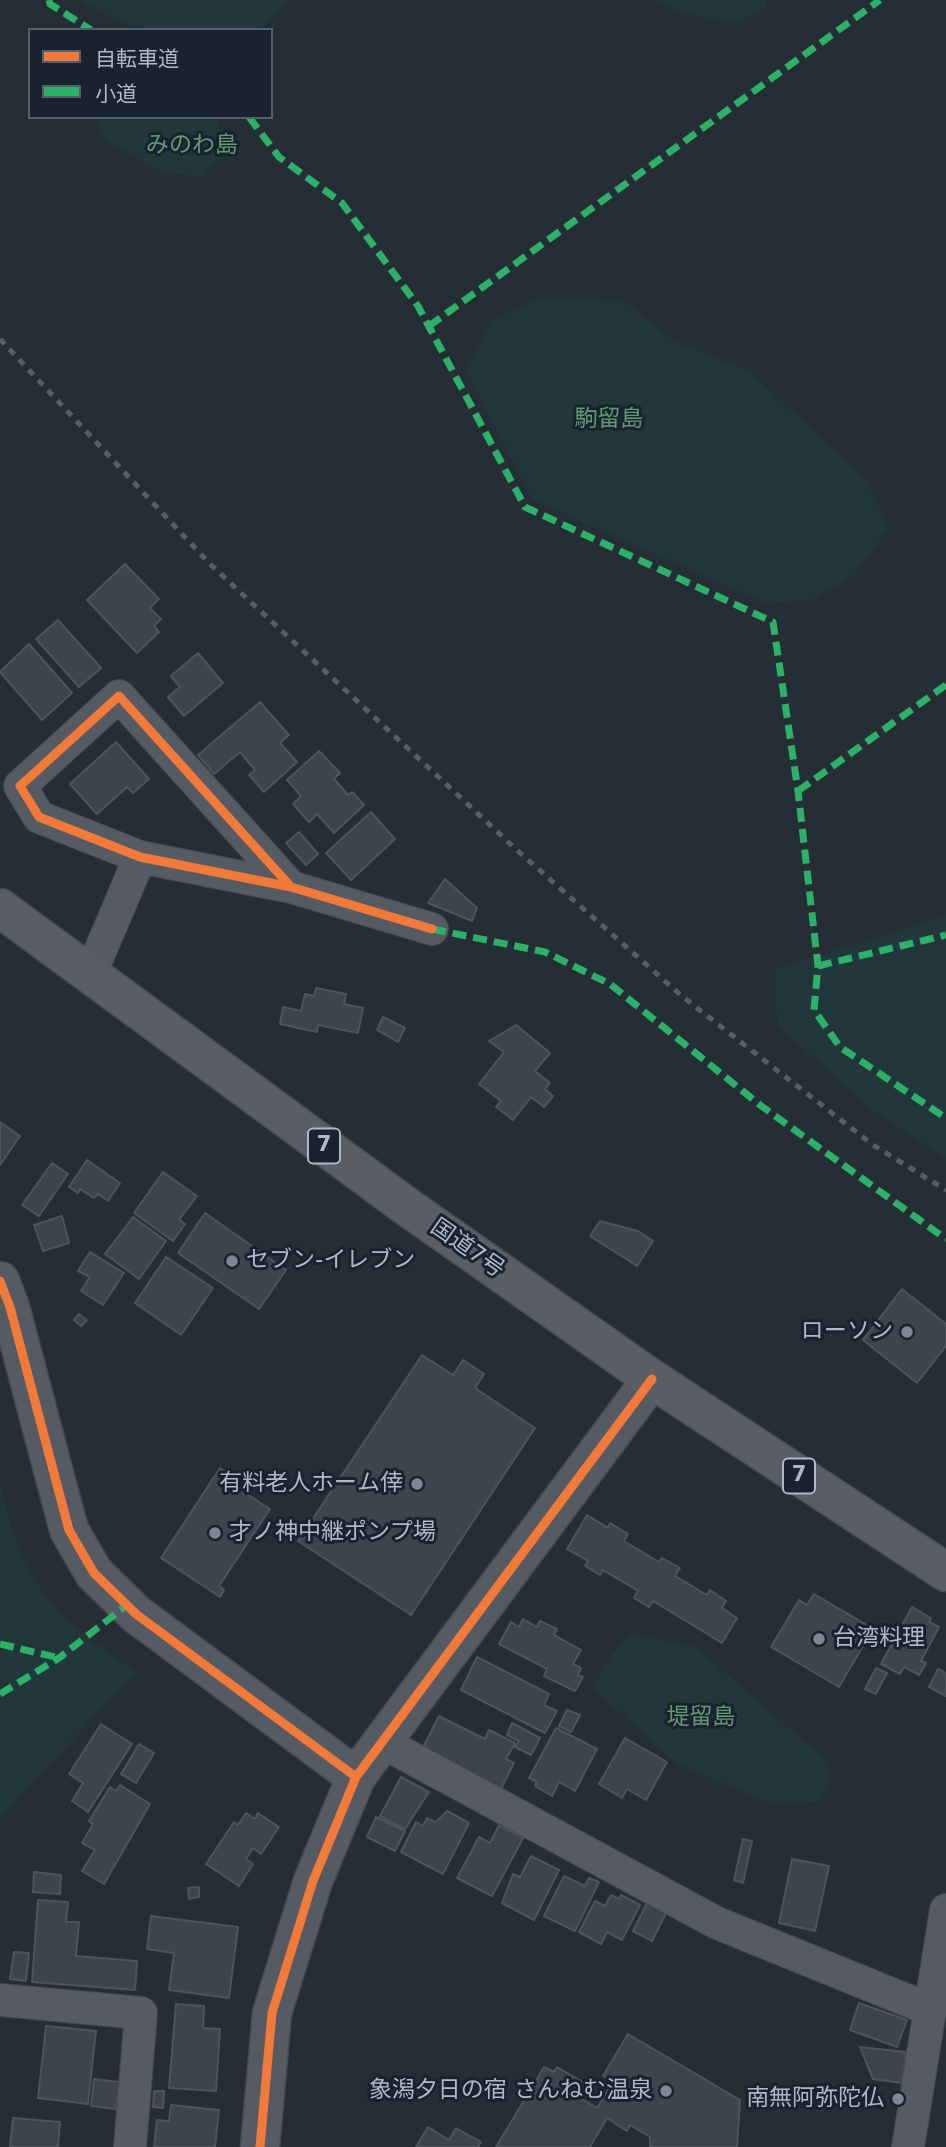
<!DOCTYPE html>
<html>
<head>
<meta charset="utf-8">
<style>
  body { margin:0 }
  #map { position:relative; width:946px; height:2147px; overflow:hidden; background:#252d35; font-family:"DejaVu Sans","Noto Sans JP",sans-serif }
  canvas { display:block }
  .legend { position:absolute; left:28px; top:28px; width:245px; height:91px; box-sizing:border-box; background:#19232f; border:2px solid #555f6c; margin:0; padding:9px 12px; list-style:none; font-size:21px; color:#aeb8c7 }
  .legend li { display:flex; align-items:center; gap:14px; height:35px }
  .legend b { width:35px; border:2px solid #555f6c }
</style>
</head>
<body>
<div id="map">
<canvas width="946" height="2147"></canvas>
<ul class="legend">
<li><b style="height:9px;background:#f17a3a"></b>自転車道</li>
<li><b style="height:9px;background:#2db169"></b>小道</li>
</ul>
</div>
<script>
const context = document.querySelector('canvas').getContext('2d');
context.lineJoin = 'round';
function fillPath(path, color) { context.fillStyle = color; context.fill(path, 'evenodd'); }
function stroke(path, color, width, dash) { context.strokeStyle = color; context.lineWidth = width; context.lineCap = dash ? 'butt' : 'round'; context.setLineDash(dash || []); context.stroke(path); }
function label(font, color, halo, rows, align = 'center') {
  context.font = font + ' "DejaVu Sans","Noto Sans JP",sans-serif'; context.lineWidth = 6; context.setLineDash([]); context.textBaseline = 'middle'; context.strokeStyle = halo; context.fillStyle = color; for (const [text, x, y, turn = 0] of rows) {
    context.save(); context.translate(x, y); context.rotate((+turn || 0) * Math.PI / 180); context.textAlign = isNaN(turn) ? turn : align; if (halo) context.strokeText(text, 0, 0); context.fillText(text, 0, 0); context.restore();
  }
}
fillPath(new Path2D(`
  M79,0H290L261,30H148L110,17Z
  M652,0H768L766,8L734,23L678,11Z
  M93,117H218L224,155L203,177L162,172L105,140Z
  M538,298L624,301L674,341L749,371L866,480L889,528L853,576L812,600L765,603L532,499L466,369L493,320Z
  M946,916V1158L877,1114L777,1025L775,969Z
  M0,1487C10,1529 29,1581 60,1613C82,1636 111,1654 137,1672L0,1817Z
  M630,1634L696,1647L820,1755L833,1776L820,1802L772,1804L676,1763L593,1688L612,1654Z`), '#22373b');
const building = new Path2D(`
  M125,564L159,599L150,608L161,619L154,626L159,632L137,653L87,600Z
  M58,620L101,668L79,687L36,639Z
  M29,644L72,693L42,720L0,672Z
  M198,653L223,683L184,716L168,697L180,687L171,676Z
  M260,702L289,735L280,743L297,762L264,792L249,775L255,770L240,752L214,774L198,755Z
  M116,742L149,779L133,793L127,787L97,814L70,784Z
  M319,751L340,773L334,779L348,795L352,792L364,805L334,833L317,814L309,822L293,804L301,796L287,780Z
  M371,812L395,839L351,880L326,853Z
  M299,832L318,854L306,865L286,843Z
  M445,879L477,908L472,921L428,903Z
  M316,988L346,994L344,1004L363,1008L358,1033L318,1025L317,1032L280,1024L283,1007L301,1011L305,994L314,996Z
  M383,1017L405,1028L398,1042L377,1030Z
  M516,1025L550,1053L535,1071L550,1083L545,1089L553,1096L544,1107L531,1097L513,1120L496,1107L501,1101L479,1084L504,1052L489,1041Z
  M0,1122L20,1136L0,1165Z
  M87,1160L120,1183L108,1201L98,1194L94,1198L80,1189L78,1193L69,1187Z
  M52,1163L68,1174L39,1216L22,1205Z
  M163,1172L197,1196L179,1220L185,1224L173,1241L134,1213Z
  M205,1213L286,1270L259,1309L178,1253Z
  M62,1216L69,1243L43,1251L34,1225Z
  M133,1217L166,1241L139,1279L105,1254Z
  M600,1221L638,1231L653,1241L637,1266L590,1236Z
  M90,1252L124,1273L103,1305L81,1291L90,1277L78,1271Z
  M166,1257L213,1288L181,1335L135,1303Z
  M902,1289L946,1324V1346L917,1383L863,1340Z
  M79,1314L87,1320L81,1326L74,1320Z
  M422,1355L453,1375L463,1360L484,1374L475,1388L535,1428L411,1615L298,1541Z
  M220,1468L229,1474L225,1480L270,1509L219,1586L224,1590L220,1597L161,1558Z
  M587,1515L608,1528L610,1523L628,1534L624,1541L659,1562L662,1558L680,1568L675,1576L707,1595L710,1590L726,1601L722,1608L737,1618L722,1643L653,1601L649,1607L634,1598L638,1591L603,1570L600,1575L585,1566L588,1561L567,1549Z
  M814,1594L867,1625L860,1638L866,1641L839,1687L771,1647L799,1600L807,1605Z
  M912,1607L931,1618L929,1622L939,1627L921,1661L926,1663L919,1675L904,1667L900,1674L881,1664Z
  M523,1619L537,1627L540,1621L557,1629L554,1635L581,1650L573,1664L581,1668L578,1675L583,1677L575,1691L544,1676L547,1669L499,1644L511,1622L519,1627Z
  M477,1657L549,1694L544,1705L557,1711L545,1733L461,1690Z
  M876,1668L887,1673L876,1694L865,1689Z
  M938,1669L946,1673V1696L929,1687Z
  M567,1710L580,1715L571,1732L559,1726Z
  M439,1716L485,1739L489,1730L515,1743L506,1759L514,1763L499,1793L420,1753Z
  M512,1723L540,1738L531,1755L515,1747L519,1741L507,1735Z
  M101,1724L132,1744L88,1812L72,1801L83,1783L69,1774Z
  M556,1728L597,1749L575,1791L559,1782L552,1796L535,1786L537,1782L529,1778Z
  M625,1738L667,1762L646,1800L627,1789L622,1798L599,1784Z
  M139,1744L154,1753L136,1783L121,1774Z
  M401,1777L429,1792L405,1829L380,1816Z
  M120,1785L150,1804L104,1884L82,1871L95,1850L82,1843L93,1824L89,1821L110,1787L116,1791Z
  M447,1811L469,1823L443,1874L401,1852L416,1822L423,1826L427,1818L436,1822Z
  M246,1813L255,1819L258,1813L279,1827L261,1854L253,1848L246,1859L253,1864L239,1886L206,1864L234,1822L238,1825Z
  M376,1817L405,1831L395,1851L367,1837Z
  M499,1825L523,1838L492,1896L457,1878L479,1837L490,1843Z
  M743,1839L752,1841L743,1883L734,1880Z
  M531,1856L559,1870L534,1920L502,1903L513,1874L520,1877Z
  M792,1859L829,1866L815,1931L779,1923Z
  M34,1872L61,1875L60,1894L33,1892Z
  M564,1876L585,1886L589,1878L599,1882L575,1931L544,1916Z
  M199,1887V1897L189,1899L188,1888Z
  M611,1895L619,1899L621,1895L640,1905L622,1940L607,1932L601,1944L579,1932L595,1901L605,1906Z
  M38,1900L68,1902L66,1922H79L76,1956L137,1961L135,1990L32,1982Z
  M647,1903L666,1913L652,1941L633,1931Z
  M151,1916L238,1927L229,1998L169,1990L174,1953L147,1949Z
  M14,1952L29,1953L26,1981L10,1979Z
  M859,2003L907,2020L897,2047L850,2030Z
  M176,2004L204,2006L203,2028L220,2029L216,2091L169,2088Z
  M46,2026L96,2031L88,2104L38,2098Z
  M628,2034L740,2100L737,2147H650V2137L630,2125L627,2131L607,2118L590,2147H496L544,2067L554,2072L557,2067L588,2085L580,2098L597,2108L613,2082L603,2076Z
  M860,2047L906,2052L902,2083L873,2079Z
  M94,2079L119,2082L116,2109L91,2106Z
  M154,2091H164L163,2108L153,2107Z
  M171,2105L219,2110L215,2147H154L157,2120L169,2121Z
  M13,2118L60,2122L58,2147H10Z
  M428,2127L449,2140L456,2128L481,2142L478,2147H416Z`);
fillPath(building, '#3d444b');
stroke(building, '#4d545d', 2);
const minor = new Path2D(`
  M291,887L119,696L20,786L39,817L140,857L291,887L432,929
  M90,975L140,857
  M380,1741L717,1923L931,2010
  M0,2000L141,2013L130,2147
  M908,2147L946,1910`);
const tertiary = new Path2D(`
  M0,1281L10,1307L69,1530L94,1573L136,1614L356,1777
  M260,2147L272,2013L313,1881L356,1777L652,1379`);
const trunk = new Path2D(`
  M0,908L406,1206L652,1379L946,1572`);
stroke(minor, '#43494f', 34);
stroke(tertiary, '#43494f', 41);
stroke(trunk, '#424850', 41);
stroke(minor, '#565a62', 32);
stroke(tertiary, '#565a62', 38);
stroke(trunk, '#5a5e64', 38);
stroke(new Path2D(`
  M0,339L210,564L519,852L683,997L873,1145L946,1190`), '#595e66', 5, [7, 7]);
stroke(new Path2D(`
  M49,0L50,4L91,30
  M249,117L279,157L342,203L418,306L525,507L773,622L798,791L818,966L814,1010L840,1047L946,1118
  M429,326L880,0
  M798,791L946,685
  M432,929L545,952L610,984L760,1105L946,1239
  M818,966L946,935
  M0,1644L59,1658
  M0,1694L59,1658L127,1605`), '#2db169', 7, [14, 7]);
stroke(new Path2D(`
  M291,887L119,696L20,786L39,817L140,857L291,887L432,929
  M0,1281L10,1307L69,1530L94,1573L136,1614L356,1777
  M260,2147L272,2013L313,1881L356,1777L652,1379`), '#f17a3a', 9);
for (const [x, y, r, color] of [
  [232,1261,7,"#7e8794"],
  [907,1332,7,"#7e8794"],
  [417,1484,7,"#7e8794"],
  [215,1533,7,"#7e8794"],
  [819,1639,7,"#7e8794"],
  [666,2091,7,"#7e8794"],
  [898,2099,7,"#7e8794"]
]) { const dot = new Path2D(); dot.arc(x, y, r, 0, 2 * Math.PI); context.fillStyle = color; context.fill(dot); stroke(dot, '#19232f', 2.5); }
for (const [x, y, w] of [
  [324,1146,32],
  [799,1476,32]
]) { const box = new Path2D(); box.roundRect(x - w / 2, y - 17.5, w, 35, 5); context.fillStyle = '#19232f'; context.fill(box); stroke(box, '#aeb8c7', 2); }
label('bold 21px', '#aeb8c7', null, [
  ["7",324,1146],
  ["7",799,1476]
]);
label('23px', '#639a6f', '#19232f', [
  ["みのわ島",192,146],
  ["駒留島",609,420],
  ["堤留島",701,1718]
]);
label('23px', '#aeb8c7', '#19232f', [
  ["国道7号",467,1249,35]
]);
label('23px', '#aeb8c7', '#19232f', [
  ["セブン-イレブン",246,1261,"left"],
  ["ローソン",893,1332],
  ["有料老人ホーム倖",403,1484],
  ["才ノ神中継ポンプ場",229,1533,"left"],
  ["台湾料理",833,1639,"left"],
  ["象潟夕日の宿 さんねむ温泉",652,2091],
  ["南無阿弥陀仏",884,2099]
], 'right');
</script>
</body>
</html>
